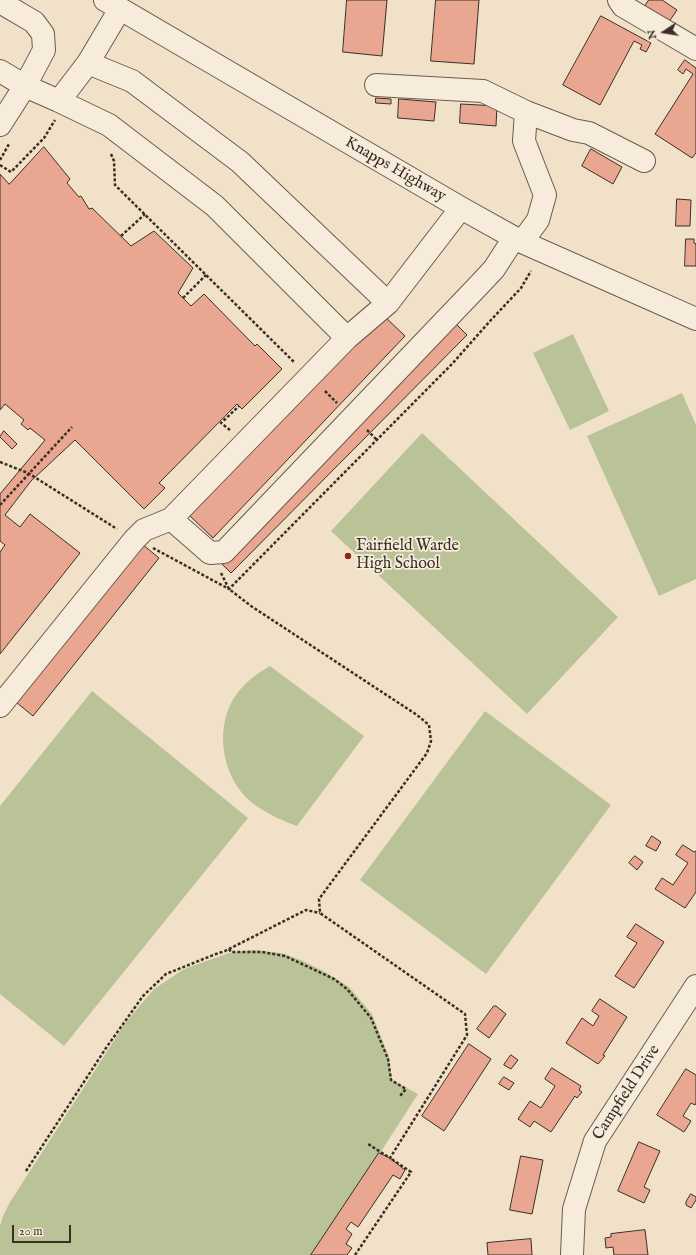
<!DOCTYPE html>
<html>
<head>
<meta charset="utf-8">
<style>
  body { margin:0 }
  #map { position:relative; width:696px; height:1255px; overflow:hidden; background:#f2e1c9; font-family:"IM FELL English",serif }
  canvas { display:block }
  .north { position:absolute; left:644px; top:12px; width:40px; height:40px; -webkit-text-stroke:3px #f7ecdc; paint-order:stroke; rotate:258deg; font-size:11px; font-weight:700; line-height:16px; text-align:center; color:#3a2f25 }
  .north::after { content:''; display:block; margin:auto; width:14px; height:18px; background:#3a2f25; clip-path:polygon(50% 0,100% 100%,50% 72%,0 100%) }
  .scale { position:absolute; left:12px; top:1225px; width:59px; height:18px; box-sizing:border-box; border:2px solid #3a2f25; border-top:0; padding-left:5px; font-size:12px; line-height:14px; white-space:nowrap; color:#3a2f25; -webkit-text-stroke:3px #f7ecdc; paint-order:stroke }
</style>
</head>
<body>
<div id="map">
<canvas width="696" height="1255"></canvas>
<div class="north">N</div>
<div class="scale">20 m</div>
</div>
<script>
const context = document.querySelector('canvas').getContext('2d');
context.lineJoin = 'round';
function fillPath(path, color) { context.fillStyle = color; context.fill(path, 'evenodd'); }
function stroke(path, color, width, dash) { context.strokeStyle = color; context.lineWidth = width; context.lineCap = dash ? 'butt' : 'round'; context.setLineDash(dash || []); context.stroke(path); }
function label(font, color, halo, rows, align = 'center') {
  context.font = font + ' "IM FELL English",serif'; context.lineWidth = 3.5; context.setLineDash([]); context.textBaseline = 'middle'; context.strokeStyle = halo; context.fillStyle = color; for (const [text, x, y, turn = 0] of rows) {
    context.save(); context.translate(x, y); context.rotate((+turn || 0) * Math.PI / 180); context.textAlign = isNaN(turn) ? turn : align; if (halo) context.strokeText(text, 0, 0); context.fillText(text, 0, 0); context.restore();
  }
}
fillPath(new Path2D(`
  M573,334L609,411L570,430L533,353Z
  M682,393L696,425V579L659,596L587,436Z
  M422,433L618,617L527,714L331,531Z
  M270,666L364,736L297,826C281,820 265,813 251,802C220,776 213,722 239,691C248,680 258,673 270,666Z
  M92,691L248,818L64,1046L0,994V806Z
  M485,711L611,805L486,974L360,880Z
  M253,950L281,953L301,960L327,973L349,987L372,1014L389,1057L392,1080L418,1094L380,1153L390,1158L405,1170L400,1179L393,1175L351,1222L346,1229L352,1234L346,1244L352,1248L347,1255H0V1226L3,1216L10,1202L126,1022L154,989L184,969L229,953Z`), '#bac397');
const building = new Path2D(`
  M347,0H387L382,56L343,52Z
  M436,0H479L474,64L431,61Z
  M649,0H662L677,10L666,26L642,11Z
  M601,16L651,43L646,52L640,49L642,45L634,41L600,105L563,85Z
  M685,60L696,68V153L692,158L655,134L693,74L686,69L683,74L678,70Z
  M376,98L391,99V104L376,103Z
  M399,99L436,102L434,121L398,118Z
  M461,104L497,106L496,126L460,123Z
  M44,147L70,179L67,183L79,197L81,196L89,209L92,208L131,246L154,231L193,268L178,293L191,306L204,294L255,346L257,344L282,369L242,409L237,404L159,483L165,488L144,509L75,440L31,481L5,515L20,527L30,514L80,553L0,654V552L5,545L0,541V494L45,440L30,428L28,430L21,424L24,420L5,404L0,410V174L9,184Z
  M591,149L622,167L613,184L582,166Z
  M677,199L691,200L690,226H676Z
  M686,239H694V243L696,244V266H685Z
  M382,314L405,336L213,538L190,516Z
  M453,321L467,335L231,573L217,559Z
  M4,431L17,444L12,449L0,437Z
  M142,544L159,558L33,716L16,702Z
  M652,836L661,842L656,851L646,846Z
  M683,845L694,852L696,851V892L685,908L655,889L662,878L673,885L688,863L676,855Z
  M635,856L643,862L637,870L629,863Z
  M636,924L664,942L634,988L615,976L637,943L627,937Z
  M600,999L627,1017L603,1055L605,1056L598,1064L566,1043L582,1018L593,1026L599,1016L592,1011Z
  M494,1006H496L506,1014L489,1038L477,1029Z
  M469,1044L491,1059L444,1131L422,1116Z
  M511,1055L518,1060L511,1069L504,1065Z
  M552,1068L581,1086L579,1090L582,1092L577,1098L575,1096L551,1132L534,1121L530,1127L518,1119L530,1101L541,1108L555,1086L545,1079Z
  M686,1069L696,1075V1103L695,1105L691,1103L683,1116L691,1121L684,1132L657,1115Z
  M504,1077L514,1083L509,1090L499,1084Z
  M639,1142L660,1151L644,1187L650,1190L644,1203L618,1191Z
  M379,1153L390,1158L405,1170L400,1179L393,1175L358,1227L351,1222L346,1229L352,1234L346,1244L352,1248L347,1255H311Z
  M521,1156L543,1160L532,1214L510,1210Z
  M691,1194L696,1197V1200L691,1208L686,1205V1202Z
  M645,1230L648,1255H614L613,1247L606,1248L605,1238L611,1237V1234Z
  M531,1239L532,1255H488L487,1243Z`);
fillPath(building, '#e9a690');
stroke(building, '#3a2f25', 1);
const minor = new Path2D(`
  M105,0L461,208L522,242L696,319
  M619,0L623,6L696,49
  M0,2L34,22L43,34L44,50L25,86L0,71
  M88,63L132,81L240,162L388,303
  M376,85L483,91L526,112L573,130L589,133L644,161
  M59,101L109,125L215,206L347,338L388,303L461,208
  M0,125L25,86L59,101L88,63L120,9
  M522,242L538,220L545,195L524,141L526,112
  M171,519L210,553L224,552L479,285L494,269L514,238
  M0,706L134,540L144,530L171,519L347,338
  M572,1255L574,1209L595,1141L696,986`);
stroke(minor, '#685c4e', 24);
stroke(new Path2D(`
  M111,154L114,161L115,185L295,363
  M0,160L9,144
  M0,165L11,172L44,138L55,120
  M121,236L145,214
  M183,298L206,275
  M325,391L337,403
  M230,430L221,423L239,406
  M367,430L377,440
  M0,462L28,473L117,529
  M0,505L72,427
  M153,548L229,589L452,364L491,320L521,288L531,271
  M221,573L229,589L251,606L417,715L429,725L431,741L427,753L319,899L320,913L465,1014L467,1035L390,1158L368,1144
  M229,949L231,952H262L285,956L334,979L347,989L371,1018L388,1059L391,1080L406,1089L399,1097
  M26,1171L106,1048L143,996L166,974L216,954L225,951L306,910L320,913
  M355,1255L411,1172L390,1158`), '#3a2f25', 2.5, [3, 2]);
stroke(minor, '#f7ecdc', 22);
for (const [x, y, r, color] of [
  [348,556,4,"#8f2418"]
]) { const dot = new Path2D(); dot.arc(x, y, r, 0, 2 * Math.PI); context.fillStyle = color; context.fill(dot); stroke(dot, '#f7ecdc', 1.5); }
label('16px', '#3a2f25', '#f7ecdc', [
  ["Knapps Highway",395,170,30],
  ["Campfield Drive",627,1093,-57]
]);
label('16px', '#3a2f25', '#f7ecdc', [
  ["Fairfield Warde",356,547],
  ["High School",356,565]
], 'left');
</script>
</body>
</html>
